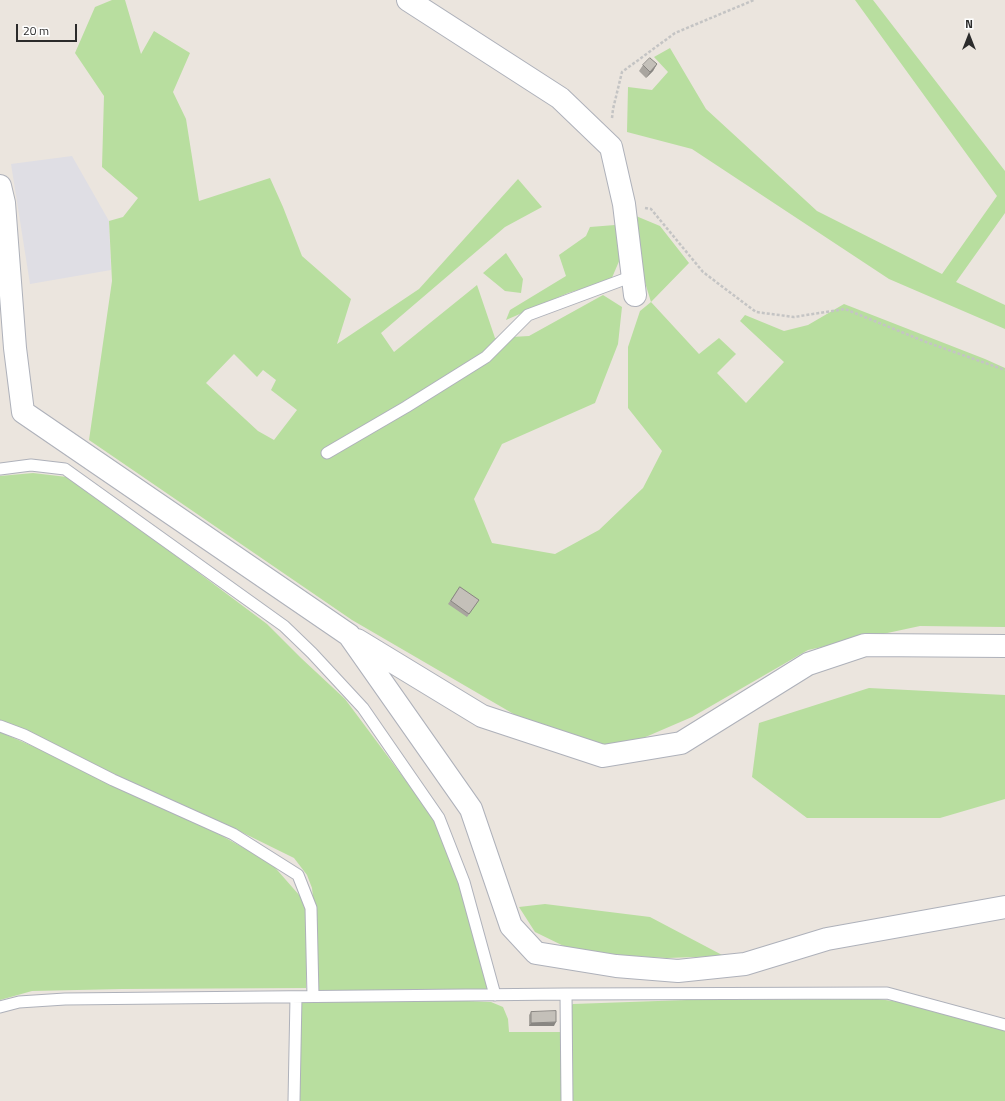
<!DOCTYPE html>
<html>
<head>
<meta charset="utf-8">
<style>
  body { margin:0 }
  #map { position:relative; width:1005px; height:1101px; overflow:hidden; background:#ebe5de; font-family:"Titillium Web",sans-serif }
  canvas { display:block }
  .north { position:absolute; left:949px; top:16px; width:40px; height:40px; -webkit-text-stroke:3px #fff; paint-order:stroke; rotate:0deg; font-size:11px; font-weight:700; line-height:16px; text-align:center; color:#2b2b2b }
  .north::after { content:''; display:block; margin:auto; width:14px; height:18px; background:#2b2b2b; clip-path:polygon(50% 0,100% 100%,50% 72%,0 100%) }
  .scale { position:absolute; left:16px; top:24px; width:61px; height:18px; box-sizing:border-box; border:2px solid #2b2b2b; border-top:0; padding-left:5px; font-size:12px; line-height:14px; white-space:nowrap; color:#2b2b2b; -webkit-text-stroke:3px #fff; paint-order:stroke }
</style>
</head>
<body>
<div id="map">
<canvas width="1005" height="1101"></canvas>
<div class="north">N</div>
<div class="scale">20 m</div>
</div>
<script>
const context = document.querySelector('canvas').getContext('2d');
context.lineJoin = 'round';
function fillPath(path, color) { context.fillStyle = color; context.fill(path, 'evenodd'); }
function stroke(path, color, width, dash) { context.strokeStyle = color; context.lineWidth = width; context.lineCap = dash ? 'butt' : 'round'; context.setLineDash(dash || []); context.stroke(path); }
fillPath(new Path2D(`
  M72,156L109,221L111,270L30,284L11,164Z`), '#dfdee4');
fillPath(new Path2D(`
  M112,0H125L141,54L154,31L190,53L173,92L186,119L199,201L270,178L283,207L302,256L351,299L337,344L419,289L518,179L542,207L505,227L381,333L394,352L477,285L495,338L529,336L603,295L622,307L618,344L595,403L502,444L474,499L492,543L555,554L599,530L643,488L662,451L628,408V347L640,311L651,302L643,276L636,216L660,226L689,263L651,302L699,354L719,338L736,354L717,373L746,403L784,362L740,321L745,315L784,331L808,325L844,304L985,359L1005,368V627L920,626L808,650L692,717L620,748L548,734L352,620L89,440L112,281L109,221L123,217L138,198L102,167L104,96L75,53L95,7ZM234,354L257,377L263,370L276,380L271,390L297,410L274,440L258,431L206,383Z
  M855,0H873L1005,171V213L956,282L1005,305V329L889,279L692,149L627,132L628,87L652,90L668,72L654,57L670,48L706,109L817,211L942,274L997,196Z
  M615,225L623,252L611,280L568,293L506,320L510,310L566,276L559,255L586,236L590,227Z
  M506,253L523,279L521,293L505,291L483,273Z
  M33,473L67,477L120,514L267,624L301,658L345,699L424,805L447,841L489,987L486,992L316,993L314,907L312,888L307,875L294,858L225,824L134,788L0,724V476Z
  M869,688L1005,695V799L940,818H807L752,777L759,723Z
  M0,732L69,762L204,826L271,863L300,896L306,906V988L122,989L32,991L0,1000Z
  M545,904L650,917L724,956L667,958L578,953L535,932L519,907Z
  M397,998L491,1002L503,1007L508,1019L509,1032H564V1101H298V1005L303,1001Z
  M878,999L900,1002L1005,1030V1101H571L568,1008L573,1004L686,1000Z`), '#b8de9f');
const lane = new Path2D(`
  M327,453L406,407L486,357L528,315L633,276
  M0,469L31,465L65,469L284,626L312,653L363,708L439,818L464,882L495,995
  M0,726L24,735L113,780L233,834L298,875L311,908L313,996
  M566,994L567,1101
  M0,1007L19,1002L65,999L566,994L887,993L1005,1025
  M294,1101L296,997`);
const street = new Path2D(`
  M408,0L560,98L611,147L624,204L635,295
  M0,186L4,203L15,348L23,412L349,635L471,809L511,926L536,953L616,966L678,971L745,964L827,939L1005,907
  M357,640L482,716L603,756L681,743L808,664L865,645L1005,646`);
stroke(lane, '#aeb1ba', 13);
stroke(street, '#aeb1ba', 24);
stroke(new Path2D(`
  M612,118L613,109L622,72L675,33L754,0
  M645,208L651,209L703,272L756,312L794,317L845,309L926,342L1005,370`), '#c4c4c4', 2.5, [3, 2]);
stroke(lane, '#fff', 11);
stroke(street, '#fff', 22);
fillPath(new Path2D(`
  M657,64L653,71L646,78L639,71L643,65Z
  M460,587L479,600L467,617L448,604Z
  M531,1012L554,1026H529V1015Z`), '#a9a59f');
fillPath(new Path2D(`
  M657,64L653,71L646,78L650,72Z
  M556,1022L554,1026H529L531,1023Z`), '#898682');
const building = new Path2D(`
  M650,58L657,64L650,72L643,65Z
  M460,587L479,600L469,614L451,601Z
  M556,1011V1022L531,1023V1012Z`);
fillPath(building, '#c4c0b9');
stroke(building, '#898682', 1);
</script>
</body>
</html>
